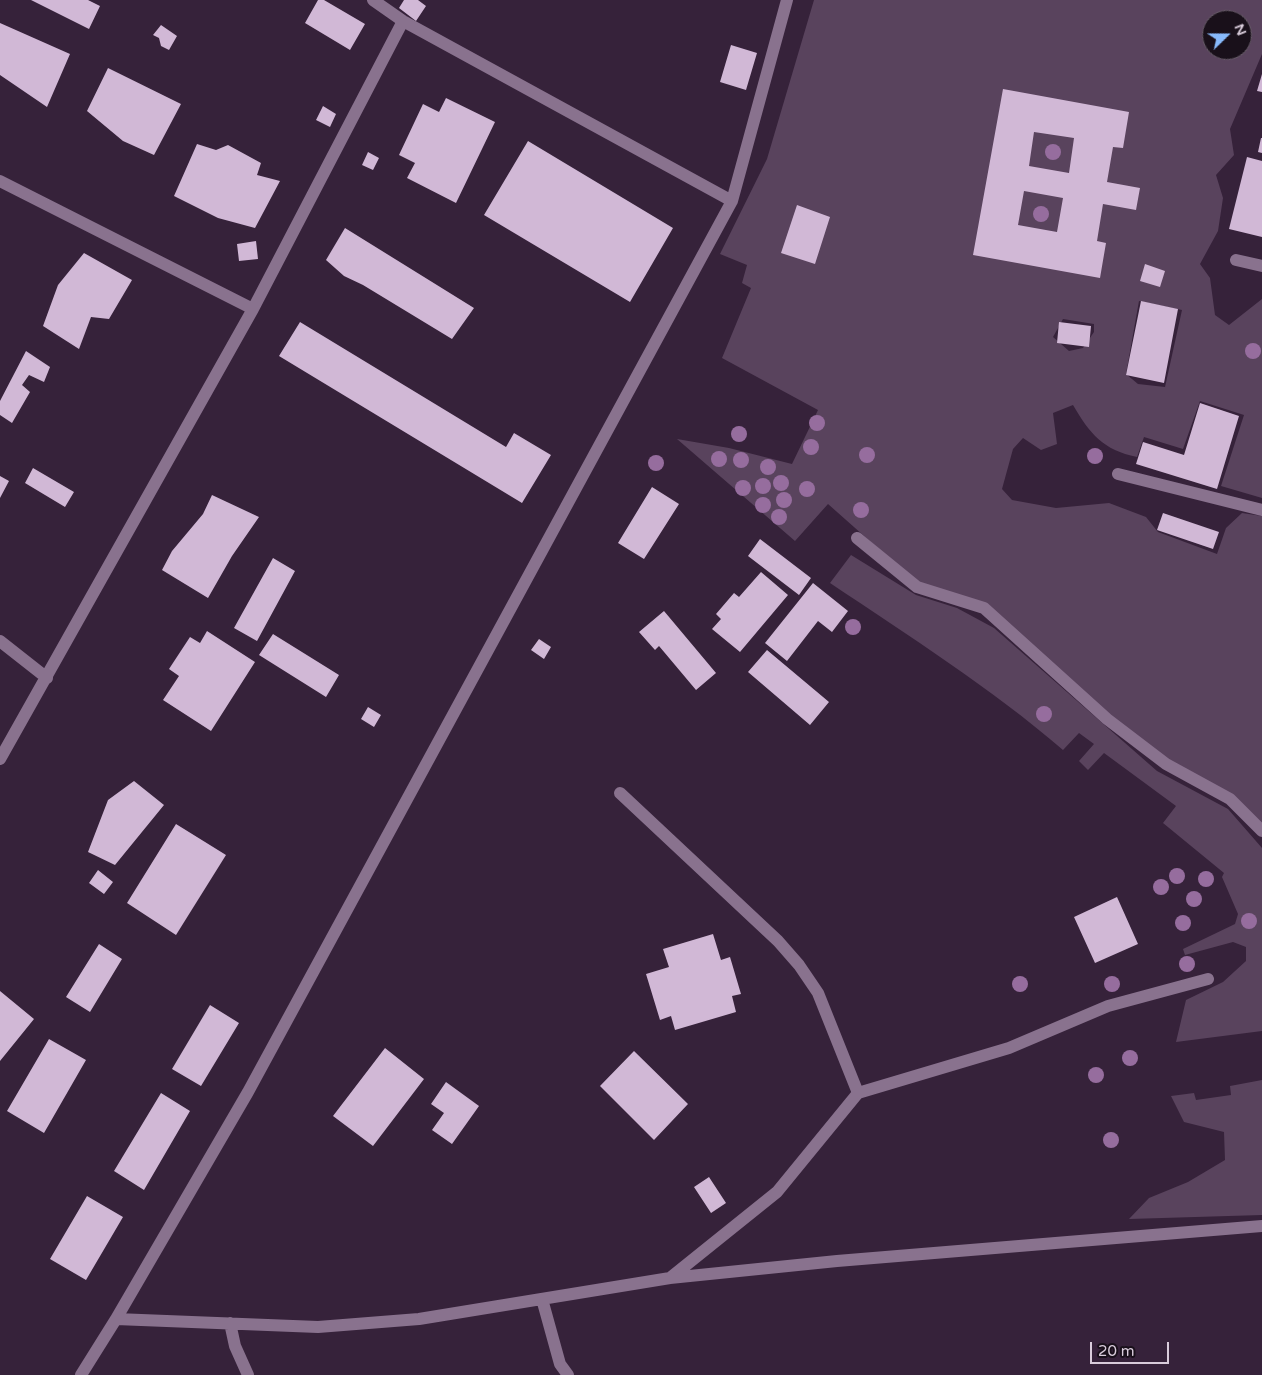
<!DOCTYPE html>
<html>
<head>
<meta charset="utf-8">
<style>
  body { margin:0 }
  #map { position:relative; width:1262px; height:1375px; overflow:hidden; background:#36223a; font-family:"Varela Round",sans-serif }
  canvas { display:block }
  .north { position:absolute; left:1202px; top:10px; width:50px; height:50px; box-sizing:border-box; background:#19101a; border:1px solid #665b67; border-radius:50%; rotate:68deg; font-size:14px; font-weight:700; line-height:20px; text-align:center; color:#d9ccdb }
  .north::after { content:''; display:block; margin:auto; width:18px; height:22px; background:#88bafc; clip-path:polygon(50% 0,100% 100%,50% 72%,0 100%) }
  .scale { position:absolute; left:1090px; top:1342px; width:79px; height:22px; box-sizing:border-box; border:2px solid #d9ccdb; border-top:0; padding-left:6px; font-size:15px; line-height:18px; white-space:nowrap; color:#d9ccdb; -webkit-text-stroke:4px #19101a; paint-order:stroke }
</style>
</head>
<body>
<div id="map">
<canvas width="1262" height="1375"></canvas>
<div class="north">N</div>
<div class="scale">20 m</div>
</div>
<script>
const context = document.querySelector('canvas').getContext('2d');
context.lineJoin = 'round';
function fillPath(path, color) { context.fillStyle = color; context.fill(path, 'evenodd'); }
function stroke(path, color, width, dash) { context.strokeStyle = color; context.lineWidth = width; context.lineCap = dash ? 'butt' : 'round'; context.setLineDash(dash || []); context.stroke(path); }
fillPath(new Path2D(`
  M814,0H1262V54L1230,129L1234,155L1216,175L1223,198L1218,231L1200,264L1210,278L1215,315L1229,325L1262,299V498L1221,486L1244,415L1200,401L1183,449L1144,437L1137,457C1103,450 1090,434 1073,405L1053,413L1057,444L1041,450L1023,438L1013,449L1002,489L1012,500L1056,508L1109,503L1146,517L1158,532L1217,554L1226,528L1242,513L1262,516V828L1169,763L1063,677L979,601L916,582L828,504L795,541L677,439L729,448L792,464L818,410L722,358L751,288L742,283L747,265L720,254L767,159ZM1212,20H1242V50H1212ZM1139,301L1182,310L1165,387L1138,384L1126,374ZM1063,319L1094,324V332L1083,348L1069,351L1053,337Z
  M851,555L916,595L957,608L994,628L1157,771L1228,809L1262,848V1031L1176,1042L1186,1000L1223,982L1246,961V947L1233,942L1185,955L1183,949L1235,924L1238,914L1222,877L1224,873L1163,823L1176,806L1104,753L1088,770L1079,761L1094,744L1079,733L1063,750C991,688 909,636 830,583Z
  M1262,1080V1215L1129,1219L1149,1198L1188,1182L1225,1160L1224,1132L1184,1122L1171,1096L1194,1093L1196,1100L1231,1095L1230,1086Z`), '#59435d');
fillPath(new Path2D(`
  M31,0H88L100,6L89,29Z
  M318,0H324L365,24L350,50L305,23Z
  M404,0H418L426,6L416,21L399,8Z
  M0,23L70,54L47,107L0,75Z
  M161,25L177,36L169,50L161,46L159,38L153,35Z
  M731,45L757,53L746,90L720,82Z
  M108,68L181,104L154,155L123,141L87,111Z
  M1262,74V92L1257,91Z
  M1003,89L1129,112L1123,148L1113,147L1107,182L1140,188L1136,210L1103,204L1097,241L1106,243L1100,278L973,255ZM1034,132L1074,138L1069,173L1029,166ZM1024,191L1063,198L1057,232L1018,225Z
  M446,98L495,122L456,203L407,178L415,163L399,155L423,104L439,112Z
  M323,106L336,114L330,127L316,120Z
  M1261,138H1262V153L1258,152Z
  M528,141L673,228L630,302L484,215Z
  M197,144L216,150L228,145L261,163L257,175L280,181L255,228L218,218L174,196Z
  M368,152L379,158L373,170L362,165Z
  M1247,157L1262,161V237L1229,229Z
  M797,205L830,217L815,264L781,253Z
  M345,228L474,308L452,339L363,285L344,276L326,260Z
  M256,241L258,259L239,261L237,244Z
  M84,253L132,280L109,319L91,317L79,349L43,326L58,285Z
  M1145,264L1165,271L1160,287L1140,281Z
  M1141,301L1178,309L1164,383L1126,375Z
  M300,322L506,447L514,433L551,455L522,503L279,356Z
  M1059,322L1091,326L1089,347L1057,343Z
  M26,351L50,367L44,382L29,375L22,385L30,392L12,423L0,415V401Z
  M1200,403L1239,416L1217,489L1136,464L1143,442L1184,455Z
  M33,468L74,492L65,507L25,483Z
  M0,476L9,481L0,498Z
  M652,487L679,504L644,559L618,543Z
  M212,495L259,517L232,556L208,598L162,570L172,551L203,514Z
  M1163,513L1219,532L1213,549L1157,530Z
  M760,539L811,578L799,595L748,556Z
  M273,558L295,571L257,641L234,628Z
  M761,572L788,595L740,652L712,629L721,619L716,614L734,593L739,597Z
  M813,583L848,611L832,632L818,621L787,661L765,643Z
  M664,611L716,673L696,690L659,646L655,650L639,632Z
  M207,631L255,662L211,731L163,700L179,676L169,669L190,637L200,643Z
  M273,634L339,675L326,697L259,655Z
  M539,639L551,647L544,659L531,650Z
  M767,650L829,702L810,725L748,672Z
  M368,707L381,715L374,727L361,719Z
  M134,781L164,805L115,865L88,852L108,800Z
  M176,824L226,855L176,935L127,903Z
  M98,870L113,882L104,894L89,883Z
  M1117,897L1138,944L1095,963L1074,917Z
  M713,934L721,960L730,957L741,994L732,996L736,1012L675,1030L671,1016L660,1020L646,974L669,967L663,949Z
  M99,944L122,959L90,1012L66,997Z
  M0,991L34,1019L0,1061Z
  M210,1005L239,1023L201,1086L172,1069Z
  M49,1039L86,1060L44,1133L7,1111Z
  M385,1048L424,1079L373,1146L333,1116Z
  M634,1051L688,1104L654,1140L600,1086Z
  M446,1082L479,1106L452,1144L432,1130L444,1113L431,1104Z
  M161,1093L190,1111L144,1190L114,1171Z
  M709,1177L726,1203L711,1213L694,1187Z
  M87,1196L123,1217L86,1280L50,1259Z`), '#d1b8d6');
stroke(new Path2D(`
  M373,0L403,21L732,201
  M0,181L253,309
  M1236,260L1262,266
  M1118,474L1262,510
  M857,538L917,587L984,608L1107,719L1166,764L1230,799L1262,831
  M0,641L47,678
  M0,759L253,309L403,21
  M620,793L778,941L799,965L818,993L858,1093L777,1192L670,1278
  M858,1093L1009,1048L1108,1006L1208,979
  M542,1299L560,1364L568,1375
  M116,1319L248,1092L732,201L787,0
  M230,1323L235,1346L248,1375
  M81,1375L116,1319L318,1327L419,1319L670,1278L837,1261L1262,1226`), '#89728e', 12);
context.fillStyle = '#966d9e';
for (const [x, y] of [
  [1053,152],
  [1041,214],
  [1253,351],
  [817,423],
  [739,434],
  [811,447],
  [867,455],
  [1095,456],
  [719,459],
  [741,460],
  [656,463],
  [768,467],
  [781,483],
  [763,486],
  [743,488],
  [807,489],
  [784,500],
  [763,505],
  [861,510],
  [779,517],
  [853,627],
  [1044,714],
  [1177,876],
  [1206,879],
  [1161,887],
  [1194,899],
  [1249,921],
  [1183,923],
  [1187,964],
  [1020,984],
  [1112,984],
  [1130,1058],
  [1096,1075],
  [1111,1140]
]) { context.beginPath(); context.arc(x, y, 8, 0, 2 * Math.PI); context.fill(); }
</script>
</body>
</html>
